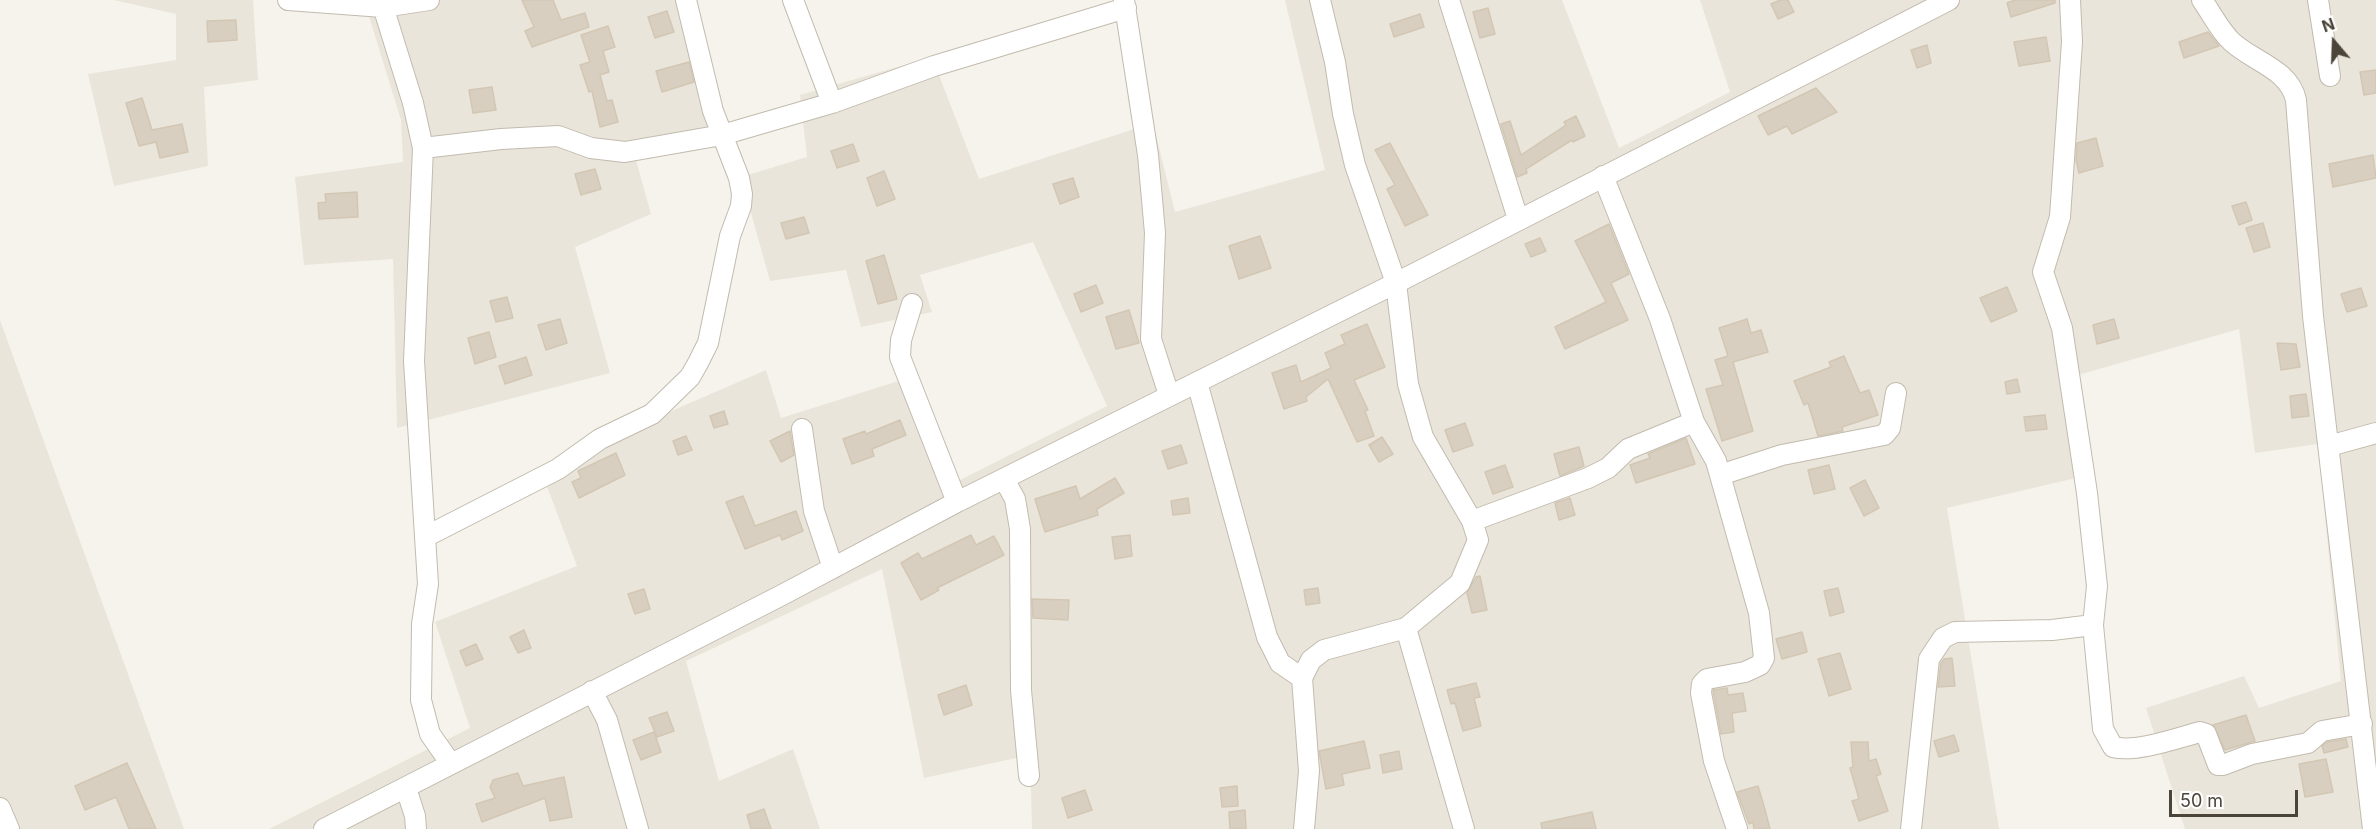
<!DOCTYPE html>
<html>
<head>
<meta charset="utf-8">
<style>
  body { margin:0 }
  #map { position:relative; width:2376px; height:829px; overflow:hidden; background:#f6f3ec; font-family:Inter,sans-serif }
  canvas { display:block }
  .north { position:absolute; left:2304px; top:12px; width:60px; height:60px; -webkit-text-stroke:4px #fff; paint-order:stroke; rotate:341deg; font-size:16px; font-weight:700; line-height:24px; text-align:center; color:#4b4439 }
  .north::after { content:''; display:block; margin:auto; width:21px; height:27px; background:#4b4439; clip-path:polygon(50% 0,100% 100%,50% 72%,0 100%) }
  .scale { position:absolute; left:2169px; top:790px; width:129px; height:27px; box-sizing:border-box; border:3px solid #4b4439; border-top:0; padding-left:8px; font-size:18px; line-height:21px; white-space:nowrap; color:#4b4439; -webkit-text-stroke:4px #fff; paint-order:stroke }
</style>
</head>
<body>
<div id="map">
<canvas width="2376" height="829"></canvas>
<div class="north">N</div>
<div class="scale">50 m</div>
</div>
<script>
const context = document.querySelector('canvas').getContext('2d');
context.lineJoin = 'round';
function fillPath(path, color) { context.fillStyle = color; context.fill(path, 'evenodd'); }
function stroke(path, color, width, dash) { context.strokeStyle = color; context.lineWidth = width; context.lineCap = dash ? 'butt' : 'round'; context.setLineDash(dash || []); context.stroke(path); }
fillPath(new Path2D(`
  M114,0H253L258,80L204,87L208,166L114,186L88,74L176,60V14Z
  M364,0H693L728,127L634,153L651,214L575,247L610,373L397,428L393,259L304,265L295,177L403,162L401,120Z
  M1285,0H1562L1619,148L1730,92L1700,0H2376V829H2185L2146,708L2244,676L2259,708L2341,681L2318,444L2255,453L2239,329L2064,379L2076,478L1947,508L1999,829H1032L1030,755L924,778L882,569L686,661L719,781L793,749L820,829H269L470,728L435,622L577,566L540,468L766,370L781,418L905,379L954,483L1107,406L1033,242L920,275L932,312L861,327L846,270L770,281L741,177L807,157L800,95L932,57L979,179L1153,123L1175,212L1325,170Z
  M0,320L184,829H0Z`), '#eae5da');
const building = new Path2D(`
  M522,0H553L561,20L585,13L589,27L532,47L525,31L534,27Z
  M1780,0H1788L1794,12L1778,19L1771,4Z
  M2015,0H2055V3L2011,17L2007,3Z
  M1488,8L1495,34L1480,38L1473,12Z
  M667,11L674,32L655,38L648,17Z
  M1420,14L1424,27L1394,37L1390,24Z
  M236,20L237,40L208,42L207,21Z
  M608,26L615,47L603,51L609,72L600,75L607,101L612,100L618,122L600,127L592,91L589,92L580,65L590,62L581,35Z
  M2208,32L2219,46L2184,58L2179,42Z
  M2046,37L2050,61L2019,66L2014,42Z
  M1927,45L1931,63L1917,68L1911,50Z
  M689,62L694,82L662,92L656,71Z
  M2376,70V93L2364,95L2360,72Z
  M492,87L496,110L473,113L469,90Z
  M1816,88L1837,112L1792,134L1787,126L1768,135L1758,116Z
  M142,98L152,130L182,124L188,152L160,158L156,142L139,146L126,103Z
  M1576,116L1585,136L1573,142L1572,140L1526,169L1527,173L1517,177L1501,124L1510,121L1521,155L1566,125L1564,122Z
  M2096,138L2103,166L2079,173L2076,160L2077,143Z
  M1390,143L1428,215L1405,226L1387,189L1395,185L1375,150Z
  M853,144L859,161L837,168L831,151Z
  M2373,155L2376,178L2333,187L2329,164Z
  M595,169L601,189L581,195L575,174Z
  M884,171L895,199L877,206L867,178Z
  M1073,178L1079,197L1060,204L1053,184Z
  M357,192L358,217L319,219L318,203L326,202L325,194Z
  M2246,202L2252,220L2239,225L2232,206Z
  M804,217L809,233L786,239L781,223Z
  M2263,223L2270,247L2254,252L2246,228Z
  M1609,224L1629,274L1611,283L1628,320L1565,349L1555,327L1606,302L1575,241Z
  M1260,236L1271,268L1239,279L1229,246Z
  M1540,238L1546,251L1531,257L1525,244Z
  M884,255L897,299L878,304L866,261Z
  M1096,285L1103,303L1081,312L1074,294Z
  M2007,287L2017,311L1991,322L1980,298Z
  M2361,288L2367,306L2347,312L2341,294Z
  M507,297L513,318L496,322L490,301Z
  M1129,310L1139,343L1116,349L1106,317Z
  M560,319L567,343L546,350L538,325Z
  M1747,319L1751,333L1761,330L1768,352L1733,362L1753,431L1722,441L1706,389L1723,385L1715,360L1728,356L1719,328Z
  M2114,319L2119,338L2097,344L2093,325Z
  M1367,324L1385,367L1354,380L1368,410L1365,411L1374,436L1357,442L1328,379L1306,397L1307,401L1284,409L1272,373L1296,365L1301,382L1331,368L1325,353L1345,344L1341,335Z
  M489,332L496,357L475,364L468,338Z
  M2277,343L2296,344L2300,367L2281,370Z
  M1844,356L1860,393L1869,390L1878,415L1842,427L1843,431L1818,436L1808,403L1804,405L1794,381L1831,367L1829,362Z
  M526,357L532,375L505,384L499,366Z
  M2017,379L2020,392L2007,394L2005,382Z
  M2306,394L2309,416L2292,418L2290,396Z
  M724,411L728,424L714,428L710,416Z
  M2045,415L2047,429L2026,431L2024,417Z
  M900,420L906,435L872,449L874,456L852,464L843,439L865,431L866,434Z
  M1465,423L1473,445L1453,452L1445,430Z
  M790,431L794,455L781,462L770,441Z
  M686,436L692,450L678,455L673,441Z
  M1382,437L1393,454L1379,462L1369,445Z
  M1686,438L1695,464L1636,483L1630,465L1650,458L1648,454Z
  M1181,445L1187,463L1168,469L1162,451Z
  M1579,447L1584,466L1560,476L1554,454Z
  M616,453L625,475L579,498L572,482L581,478L578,471Z
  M1505,465L1513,487L1493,494L1485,472Z
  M1829,465L1835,489L1814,494L1808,470Z
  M1115,478L1124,493L1097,509L1098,515L1045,532L1035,499L1076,486L1080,499Z
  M1865,480L1879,508L1864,516L1850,488Z
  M743,496L755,526L796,511L803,531L782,540L780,535L745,549L726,502Z
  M1188,498L1190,513L1173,515L1171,501Z
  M1570,498L1575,515L1559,520L1555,503Z
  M971,535L976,545L994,536L1004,555L937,588L939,590L921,600L901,563L918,553L922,559Z
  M1130,535L1132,556L1115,559L1112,537Z
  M1480,576L1487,610L1472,613L1467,593L1476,577Z
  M1318,588L1320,603L1306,605L1304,590Z
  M1838,588L1844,612L1830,616L1824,591Z
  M644,589L650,609L635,614L628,594Z
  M1032,599L1069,600L1068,620L1033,618Z
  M524,630L531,648L518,653L510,637Z
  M1802,632L1807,652L1782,659L1776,639Z
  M476,644L483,659L466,666L460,651Z
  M1840,653L1851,689L1829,696L1818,659Z
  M1952,658L1955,686L1938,687L1941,663L1944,659Z
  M1476,683L1480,697L1474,698L1481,726L1463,731L1455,703L1451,704L1447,690Z
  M966,685L972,705L944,715L938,695Z
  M1727,688L1728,695L1743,693L1746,711L1732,713L1734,732L1721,734L1713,690Z
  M667,712L674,731L657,737L649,718Z
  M2246,715L2255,741L2225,750L2213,725Z
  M654,732L661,752L641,760L633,740Z
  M1954,735L1959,751L1939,757L1934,741Z
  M2346,739L2348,747L2324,753L2322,746L2327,742Z
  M1364,741L1370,768L1342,774L1344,785L1326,789L1319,751Z
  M1851,742H1868L1869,761L1876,759L1881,774L1876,776L1888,811L1859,821L1852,801L1859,799L1850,768L1853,767Z
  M1399,751L1402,769L1383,773L1380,755Z
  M2326,759L2333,792L2305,797L2299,764Z
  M127,763L138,788L156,829H129L116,797L85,810L75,786Z
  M518,773L523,786L564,777L572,817L550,821L545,798L482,822L476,804L495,798L490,787L493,780Z
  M1237,786L1238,806L1222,807L1220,788Z
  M1758,786L1764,806L1770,829H1754L1753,822L1749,824L1737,792Z
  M1085,790L1092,810L1068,818L1062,798Z
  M764,809L771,829H751L747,815Z
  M1245,810L1246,829H1230L1229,812Z
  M1592,812L1596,829H1542L1541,823Z`);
fillPath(building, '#d8cfc1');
stroke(building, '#d3c7b4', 1.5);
const minor = new Path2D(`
  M288,0L383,7L429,0
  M381,0L413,103L423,148L414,361L428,584L422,624L421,700L430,734L451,764
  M793,0L832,103
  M1124,0L1148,155L1155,233L1151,339L1169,395
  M1320,0L1335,62L1343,114L1355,165L1396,283L1408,384L1423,437L1472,521L1478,540L1460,583L1406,628L1464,829
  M1449,0L1518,219
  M2202,0C2212,14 2220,31 2232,42C2254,62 2289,69 2296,100L2313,316L2373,829
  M2318,0L2330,76
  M423,148L501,139L558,136L591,148L625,152L722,135L832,103L934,66L1126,8
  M1603,176L1660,319L1694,422L1716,461L1759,613L1764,658L1760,665L1745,672L1707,679L1702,684L1701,693L1714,761L1737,829
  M912,304L901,340L900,357L957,502
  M1197,382L1267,637L1280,663L1302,678
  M802,429L814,511L833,568
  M2329,446L2376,433
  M1720,475L1782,455L1884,435L1890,428L1896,393
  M1004,479L1015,499L1020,529L1021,690L1029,776
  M1472,521L1588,478L1608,468L1628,449L1694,422
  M427,536L558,469L600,439L652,414L690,377L698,363L708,343L730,236L741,206L742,194L739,178L713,111L686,0
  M2093,625L2103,729L2113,747C2136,753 2177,738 2200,732L2206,734L2218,765H2223L2252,754L2308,743L2322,731L2362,724
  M592,691L607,720L638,829
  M406,788L415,816L416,829
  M0,808L9,829
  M324,829L782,595L957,502L1396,283L1949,0
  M1304,829L1309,771L1302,678L1311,660L1324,650L1406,628
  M1911,829L1929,659L1943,638L1955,632L2052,630L2093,625L2097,586L2087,493L2062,328L2043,272L2060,217L2072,42L2070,0`);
stroke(minor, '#c2bbae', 22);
stroke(minor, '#fff', 20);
</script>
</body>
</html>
